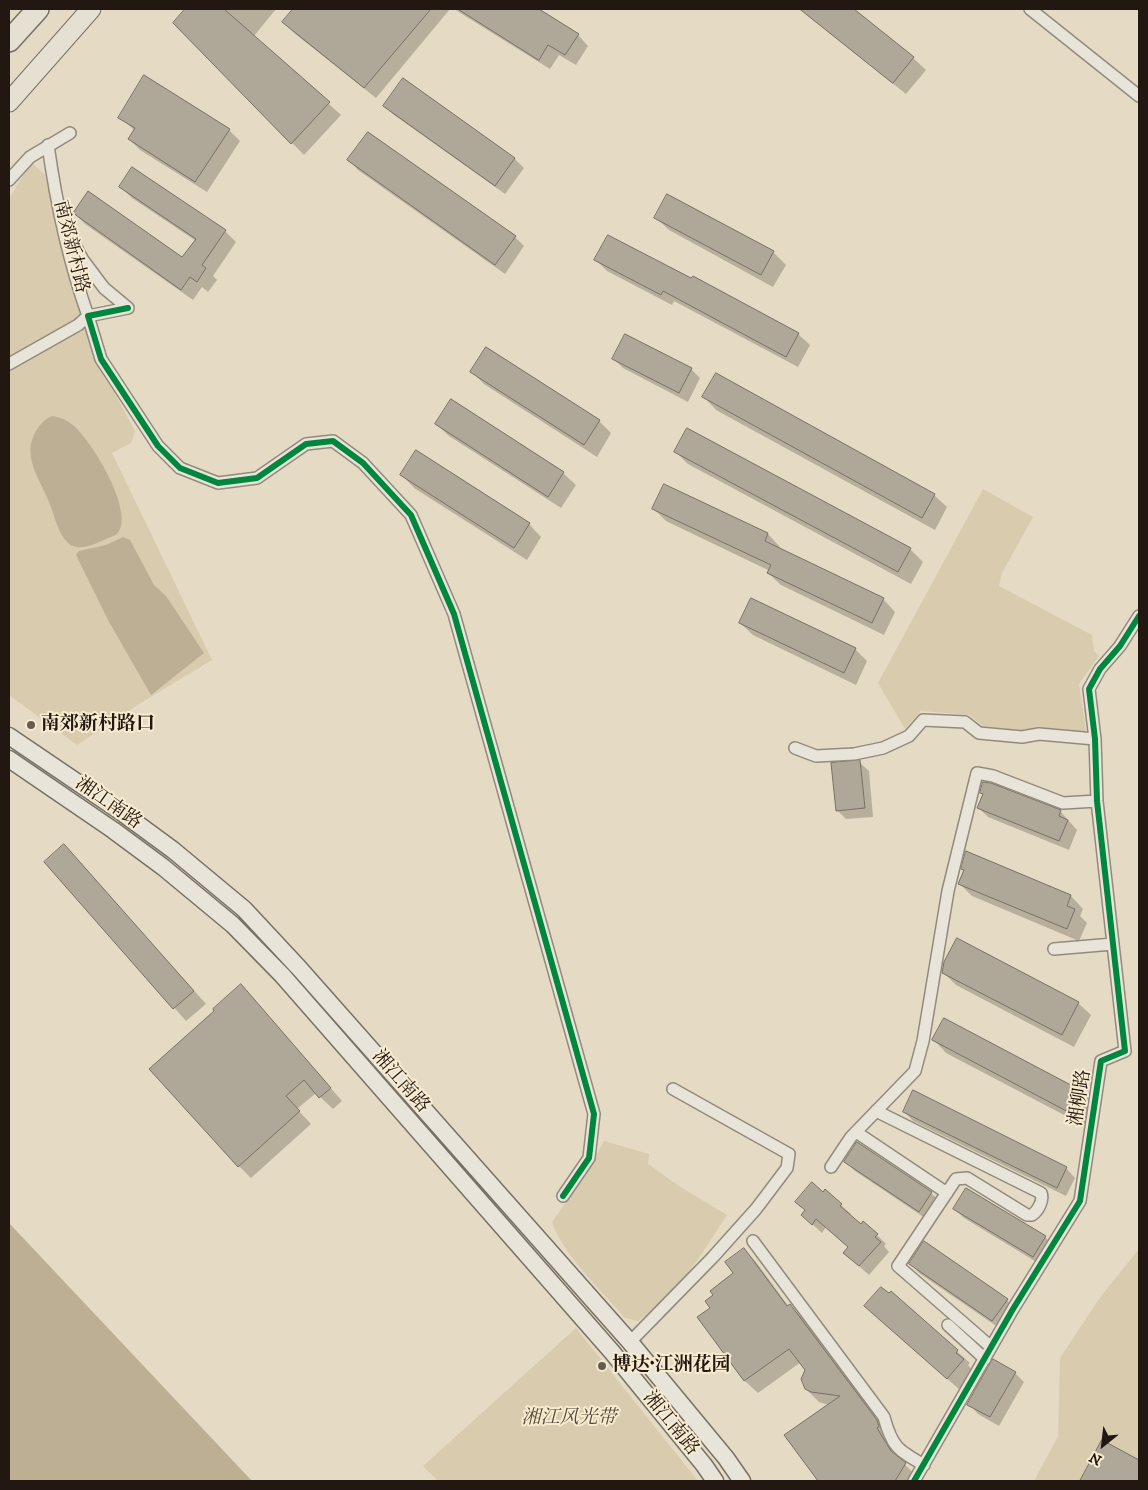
<!DOCTYPE html>
<html>
<head>
<meta charset="utf-8">
<style>
  body { margin:0 }
  #map { position:relative; width:1148px; height:1490px; overflow:hidden; background:#e5dbc4; font-family:"IM FELL DW Pica",serif }
  canvas { display:block }
  .frame { position:absolute; inset:0; border:10px solid #231711; pointer-events:none }
  .north { position:absolute; left:1078px; top:1420px; width:50px; height:50px; -webkit-text-stroke:4px #f7ebd0; paint-order:stroke; rotate:209deg; font-size:14px; font-weight:700; line-height:20px; text-align:center; color:#231711 }
  .north::after { content:''; display:block; margin:auto; width:18px; height:22px; background:#231711; clip-path:polygon(50% 0,100% 100%,50% 72%,0 100%) }
</style>
</head>
<body>
<div id="map">
<canvas width="1148" height="1490"></canvas>
<div class="frame"></div>
<div class="north">N</div>
</div>
<script>
const context = document.querySelector('canvas').getContext('2d');
context.lineJoin = 'round';
function fillPath(path, color) { context.fillStyle = color; context.fill(path, 'evenodd'); }
function stroke(path, color, width, dash) { context.strokeStyle = color; context.lineWidth = width; context.lineCap = dash ? 'butt' : 'round'; context.setLineDash(dash || []); context.stroke(path); }
function label(font, color, halo, rows, align = 'center') {
  context.font = font + ' "IM FELL DW Pica","Noto Serif SC",serif'; context.lineWidth = 4; context.setLineDash([]); context.textBaseline = 'middle'; context.strokeStyle = halo; context.fillStyle = color; for (const [text, x, y, turn = 0] of rows) {
    context.save(); context.translate(x, y); context.rotate((+turn || 0) * Math.PI / 180); context.textAlign = isNaN(turn) ? turn : align; if (halo) context.strokeText(text, 0, 0); context.fillText(text, 0, 0); context.restore();
  }
}
fillPath(new Path2D(`
  M31,162L45,175L65,262L93,352L135,431L131,443L112,453L212,660L144,701L77,745L9,695V199Z
  M983,489L1033,517L1002,573L999,586L1092,635L1094,651L1099,656L1079,684L1086,730L1082,732L1035,728L1022,731L983,726L969,715L921,711L905,729L878,683Z
  M604,1141L649,1154L648,1164L679,1186L727,1215C702,1253 678,1296 638,1321L625,1318C603,1292 562,1254 552,1222L582,1180Z
  M1139,1249V1481H1034L1058,1436L1060,1358L1101,1296Z
  M576,1328L698,1481H438L423,1466Z`), '#d9cbad');
fillPath(new Path2D(`
  M52,416C60,417 67,420 73,425C91,440 135,511 118,533C115,536 111,537 108,538C97,543 79,553 68,543C57,532 55,516 49,502C40,479 21,456 36,431C40,424 45,419 52,416Z
  M123,537L130,540L154,585L166,596L204,653L151,695L108,620L76,555L79,551L106,545Z
  M9,1223L252,1481H9Z`), '#bdaf94');
fillPath(new Path2D(`
  M187,9H276L254,36L341,115L304,155L174,23Z
  M295,9H450L376,98L294,33L283,22Z
  M454,9H536L578,35L588,46L576,65L559,55L550,69Z
  M799,9H852L913,58L926,70L906,94Z
  M144,77L229,130L240,141L207,192L140,150L129,139L135,131L120,117Z
  M384,106L514,158L524,168L505,194L394,115Z
  M349,160L515,237L524,246L505,274L358,170Z
  M121,187L225,231L236,242L213,276L217,280L208,292L202,287L193,300L85,224L74,213L183,259L196,241L132,198Z
  M656,218L773,252L786,265L773,287L669,230Z
  M596,260L798,334L810,345L798,367L674,301L672,305L607,271Z
  M614,359L691,369L700,378L688,402L623,368Z
  M472,372L599,421L611,433L597,457L484,384Z
  M704,397L934,495L947,507L935,530L716,410Z
  M436,424L563,473L576,485L561,508L449,436Z
  M688,430L910,549L923,562L911,584L688,464L676,452Z
  M402,475L529,524L541,537L527,560L414,488Z
  M665,485L768,534L780,547L779,550L883,599L895,612L884,635L781,585L768,573L770,571L666,521L653,508Z
  M740,623L855,649L867,661L856,685L753,635Z
  M859,762L869,771L873,817L846,819L837,810Z
  M981,793L1060,811L1077,830L1069,850L988,817L979,808L984,795Z
  M64,846L206,1004L186,1021L45,863Z
  M962,869L1071,896L1083,909L1080,916L1087,923L1079,941L972,896L960,884L965,871Z
  M943,972L1078,1003L1091,1015L1074,1047L956,985Z
  M241,986L342,1101L333,1109L316,1093L297,1109L311,1124L251,1178L239,1166Z
  M945,1020L1083,1093L1096,1106L1085,1126L946,1053L934,1040Z
  M904,1111L1066,1168L1075,1178L1066,1196L913,1121Z
  M857,1143L931,1193L941,1202L928,1220L855,1171L845,1161Z
  M825,1191L851,1214L849,1216L861,1226L877,1235L886,1244L884,1246L889,1252L869,1275L844,1253L849,1247L826,1227L822,1233L812,1224Z
  M954,1209L1045,1237L1054,1246L1043,1266L964,1218Z
  M744,1249L756,1262L789,1307L790,1306L803,1318L889,1434V1441L900,1460L918,1477L915,1481H820L786,1436L829,1405L819,1402L806,1389V1369L801,1362L758,1393L745,1381L699,1317L712,1309L735,1274Z
  M910,1263L1007,1300L1016,1309L1002,1330L919,1273Z
  M891,1293L970,1363L968,1365L975,1373L960,1390L879,1319Z
  M1015,1373L1024,1382L999,1426L978,1414L969,1404Z
  M1103,1442L1139,1461V1481H1082Z`), '#0003');
const building = new Path2D(`
  M185,9H224L330,102L291,144L173,23Z
  M293,9H431L364,88L282,22Z
  M458,9H539L579,34L565,55L548,45L539,60Z
  M800,9H854L914,57L893,83Z
  M144,75L230,129L195,182L128,139L135,128L118,118Z
  M403,78L515,158L495,186L383,106Z
  M368,132L516,236L495,265L347,160Z
  M132,167L226,230L202,265L206,268L197,282L190,277L181,290L73,213L88,191L182,257L196,239L119,187Z
  M667,194L774,251L761,275L654,218Z
  M608,235L691,278L693,276L799,333L786,357L663,291L661,295L594,260Z
  M625,334L692,368L679,393L612,359Z
  M486,347L600,420L584,445L470,372Z
  M716,373L935,494L922,518L702,397Z
  M451,399L564,472L548,497L435,424Z
  M687,428L911,548L898,572L674,452Z
  M416,450L530,523L514,548L400,475Z
  M664,484L768,533L765,541L884,598L872,623L767,573L771,565L652,509Z
  M751,598L856,648L844,673L739,623Z
  M860,760L865,808L836,811L831,763Z
  M983,782L991,783L1061,810L1059,816L1068,820L1059,841L977,808L983,794L980,793Z
  M64,844L194,991L173,1009L44,862Z
  M966,851L1071,895L1067,906L1075,909L1067,929L958,884L964,870L961,869Z
  M957,938L1079,1002L1062,1035L942,973L944,962Z
  M241,984L331,1088L319,1098L304,1080L286,1096L300,1111L238,1167L149,1069L214,1011L213,1009Z
  M944,1018L1084,1092L1072,1114L932,1040Z
  M913,1090L1067,1167L1057,1188L903,1112Z
  M857,1142L932,1192L919,1212L844,1162Z
  M812,1182L823,1192L825,1189L842,1204L840,1206L861,1224L863,1221L878,1234L875,1237L881,1242L859,1266L843,1253L848,1247L816,1219L812,1225L801,1215L805,1210L795,1202Z
  M966,1188L1046,1236L1033,1257L953,1209Z
  M924,1241L1008,1299L992,1321L909,1264Z
  M744,1248L787,1306L790,1304L877,1420L879,1427L877,1428L891,1451L906,1463L895,1481H818L784,1435L840,1396L811,1392L805,1389L801,1379L805,1370L789,1349L744,1381L697,1317L710,1308L705,1301L713,1295L710,1291L733,1273L725,1262Z
  M881,1287L889,1293L891,1291L958,1350L956,1353L964,1359L947,1379L864,1306Z
  M993,1359L1016,1372L990,1417L967,1405Z
  M1102,1440L1139,1460V1481H1080Z`);
fillPath(building, '#afa798');
stroke(building, '#777065', 1);
const street = new Path2D(`
  M1030,9L1139,96
  M9,180L30,157L70,133
  M70,236L83,260L104,288L128,308
  M128,308L88,316L101,359L158,446L180,468L218,483L257,478L306,444L333,441L363,463L411,515L454,614L594,1114L589,1158L563,1196
  M9,364L78,325L88,316C69,262 56,202 48,145
  M795,748L816,756L854,754L883,748L909,736L923,720L965,722L979,733L1022,737L1039,734L1095,739
  M1054,949L1113,944
  M876,1111L1041,1193C1044,1200 1038,1211 1032,1215H1027L967,1178L956,1179L898,1266L991,1347
  M856,1132L947,1193
  M831,1167L851,1137L915,1071L923,1041L948,891L977,773L993,776L1063,803L1097,801
  M753,1241L884,1417C892,1447 898,1450 924,1465
  M948,1325L985,1359
  M630,1342L713,1257L756,1209L787,1168L789,1154L673,1089
  M914,1481L1013,1309L1080,1201L1101,1061L1125,1051L1097,801L1095,739L1089,689L1100,669L1120,646L1139,616`);
const secondary = new Path2D(`
  M9,736L124,814L173,850L244,909L299,968L630,1342L726,1458L742,1481
  M9,759L113,830L163,867L233,925L282,975L612,1352L704,1465L715,1481`);
const primary = new Path2D(`
  M9,102L91,9`);
const highway = new Path2D(`
  M9,41L38,9`);
stroke(street, '#928b7d', 14);
stroke(secondary, '#777065', 19);
stroke(primary, '#777065', 21);
stroke(highway, '#777065', 24);
stroke(street, '#e9e4d9', 11);
stroke(secondary, '#e9e4d9', 16);
stroke(primary, '#e6e0d2', 19);
stroke(highway, '#e6e0d2', 21);
stroke(new Path2D(`
  M128,308L88,316L101,359L158,446L180,468L218,483L257,478L306,444L333,441L363,463L411,515L454,614L594,1114L589,1158L563,1196
  M914,1481L1013,1309L1080,1201L1101,1061L1125,1051L1097,801L1095,739L1089,689L1100,669L1120,646L1139,616`), '#00873e', 6);
for (const [x, y, r, color] of [
  [31,725,5,"#675c50"],
  [602,1366,5,"#675c50"]
]) { const dot = new Path2D(); dot.arc(x, y, r, 0, 2 * Math.PI); context.fillStyle = color; context.fill(dot); stroke(dot, '#f7ebd0', 2); }
label('19px', '#231711', '#f7ebd0', [
  ["南郊新村路",70,247,76],
  ["湘江南路",108,804,35],
  ["湘江南路",400,1082,49],
  ["湘柳路",1081,1098,-81],
  ["湘江南路",670,1424,51]
]);
label('bold 19px', '#231711', '#f7ebd0', [
  ["南郊新村路口",41,725],
  ["博达·江洲花园",612,1366]
], 'left');
label('italic 19px', '#57493a', '#f7ebd0', [
  ["湘江风光带",569,1419]
]);
</script>
</body>
</html>
